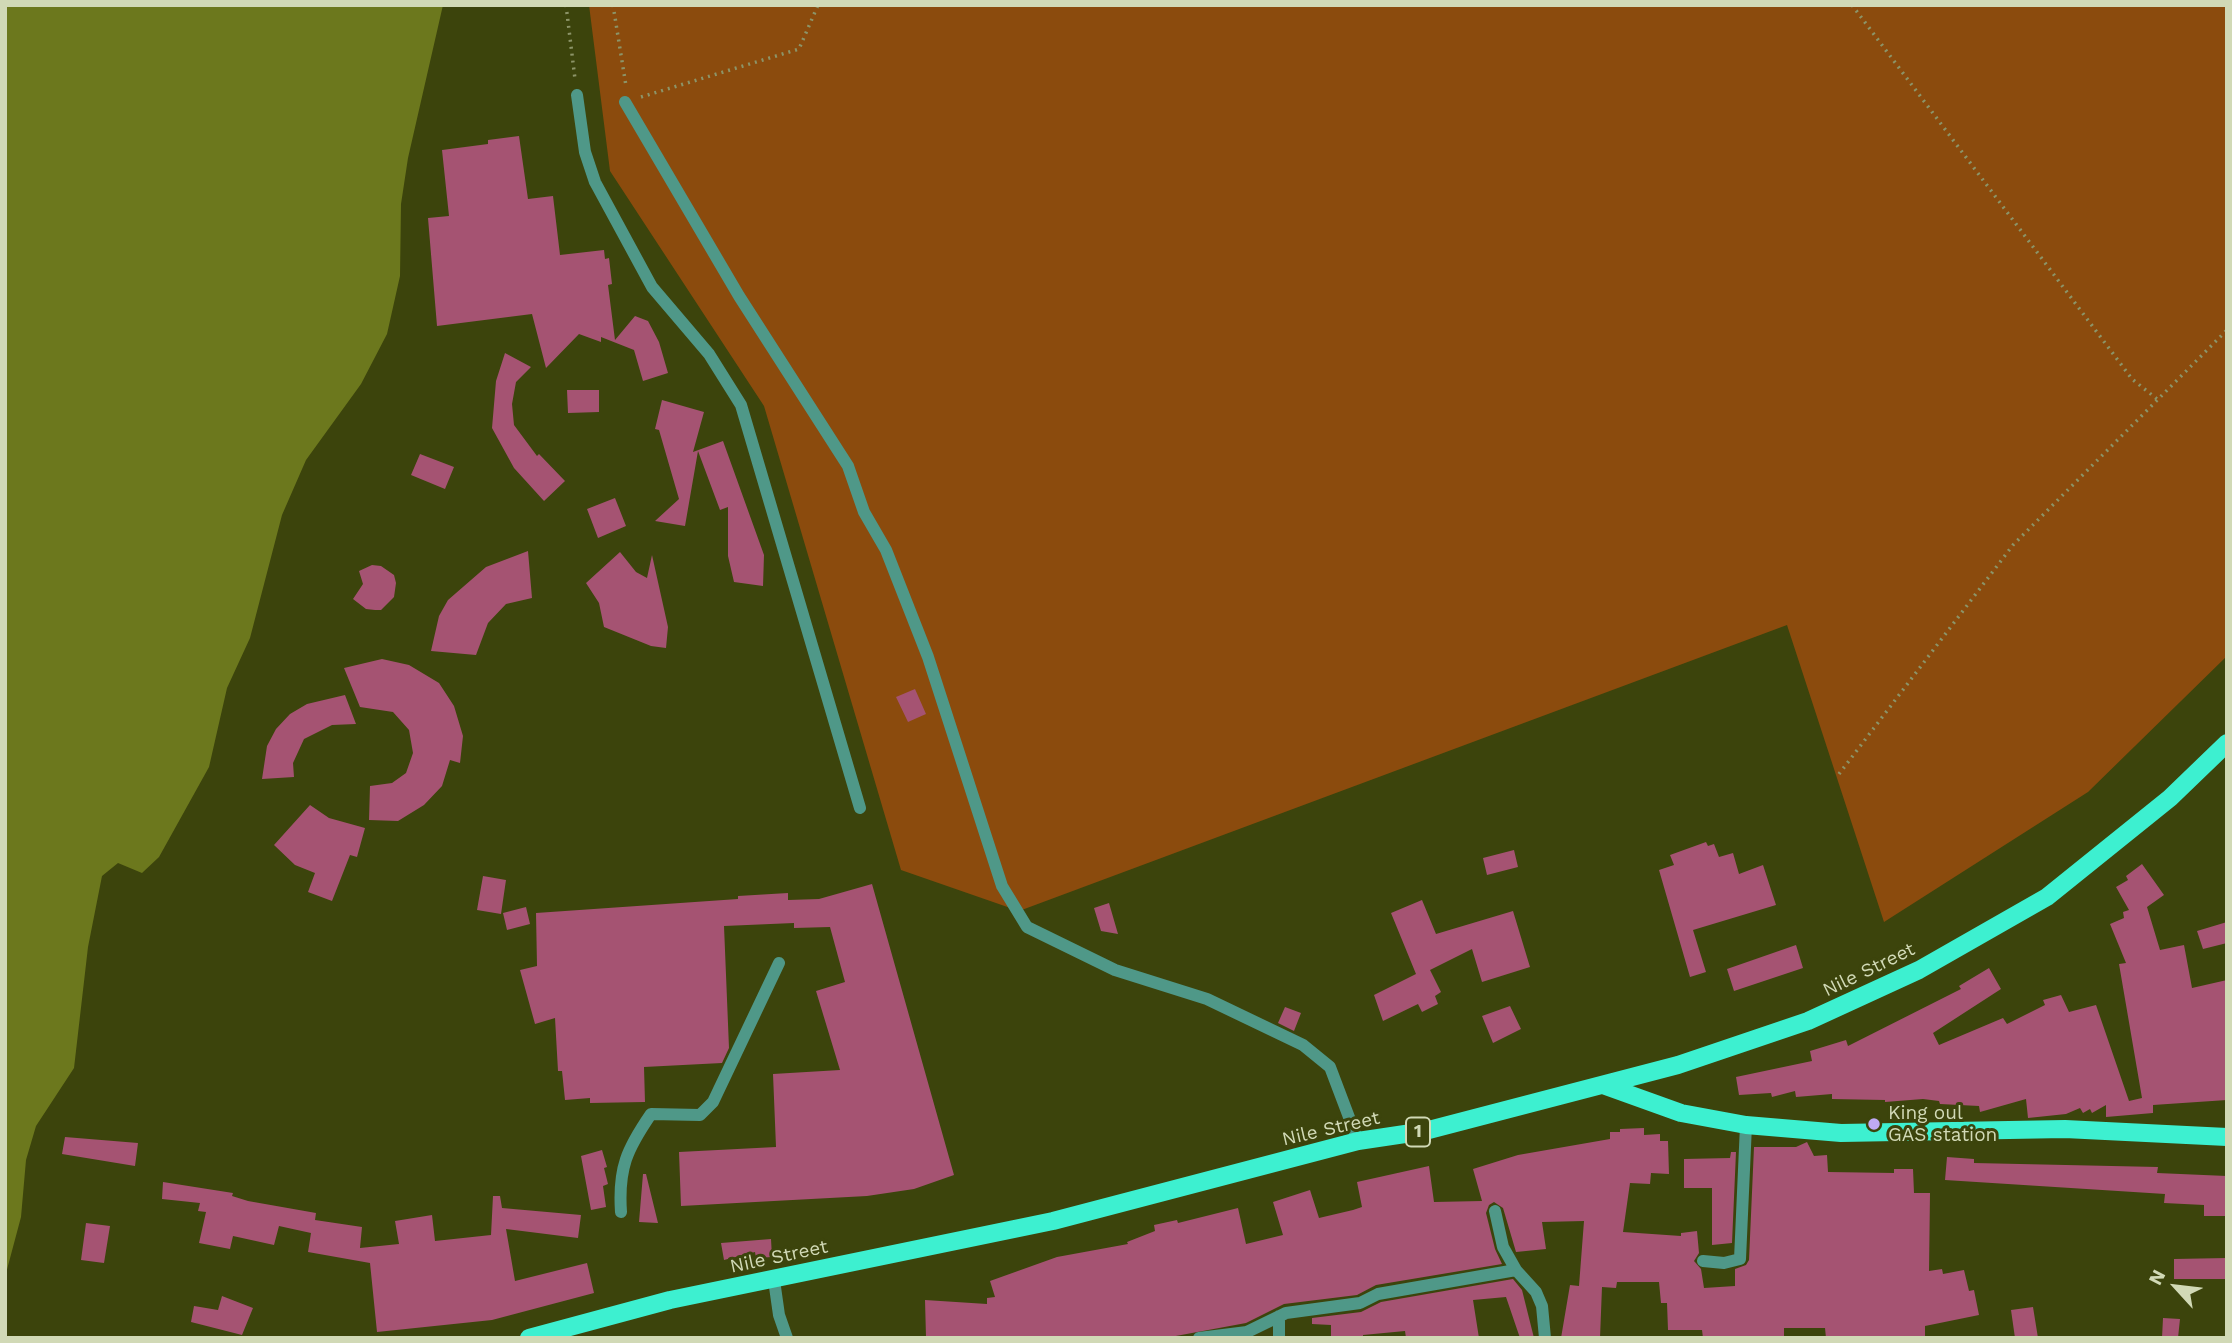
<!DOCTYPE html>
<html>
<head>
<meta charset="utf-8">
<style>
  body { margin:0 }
  #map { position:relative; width:2232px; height:1343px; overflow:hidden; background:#3c440c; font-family:"Work Sans",sans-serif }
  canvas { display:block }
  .frame { position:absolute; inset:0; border:7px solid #d1d9b6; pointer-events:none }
  .north { position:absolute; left:2141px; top:1252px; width:70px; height:70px; -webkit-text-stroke:5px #3c440c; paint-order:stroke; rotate:297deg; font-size:19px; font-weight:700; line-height:28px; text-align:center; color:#d1d9b6 }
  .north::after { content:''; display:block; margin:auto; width:24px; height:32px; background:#d1d9b6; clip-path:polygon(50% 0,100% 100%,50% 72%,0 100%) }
</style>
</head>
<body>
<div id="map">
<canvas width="2232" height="1343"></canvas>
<div class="frame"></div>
<div class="north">N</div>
</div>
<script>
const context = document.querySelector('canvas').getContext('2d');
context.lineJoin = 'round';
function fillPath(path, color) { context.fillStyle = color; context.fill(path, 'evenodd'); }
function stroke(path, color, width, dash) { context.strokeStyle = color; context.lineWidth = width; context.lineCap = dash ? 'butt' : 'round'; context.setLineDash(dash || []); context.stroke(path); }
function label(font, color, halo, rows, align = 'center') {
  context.font = font + ' "Work Sans",sans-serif'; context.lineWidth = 6; context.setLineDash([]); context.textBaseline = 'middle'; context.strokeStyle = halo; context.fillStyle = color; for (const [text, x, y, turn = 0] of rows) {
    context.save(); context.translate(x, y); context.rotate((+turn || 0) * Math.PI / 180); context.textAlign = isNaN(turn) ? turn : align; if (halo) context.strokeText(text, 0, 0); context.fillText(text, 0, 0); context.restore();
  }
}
fillPath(new Path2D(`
  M589,5H2227V656L2088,792L1884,922L1787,625L1019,911L901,870L764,406L610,171Z`), '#8b4b0d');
fillPath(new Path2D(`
  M5,5H443L408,158L401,204L400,276L387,334L361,384L306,460L282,515L250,638L227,688L209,767L159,857L142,873L118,863L102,876L88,947L74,1068L36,1126L26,1160L21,1217L5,1277Z`), '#6c781d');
fillPath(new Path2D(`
  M519,136L528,199L553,196L560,255L604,250L605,259L609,258L612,284L608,285L615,340L635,316L648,321L659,342L668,373L643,381L634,350L601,337V342L579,334L546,368L532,314L437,326L428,218L449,216L442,150L488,144V140Z
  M505,353L531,367L516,382L512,404L514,425L537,456L539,454L565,481L544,501L514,468L492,428L496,381Z
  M567,390H599V412L568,413Z
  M662,400L704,412L693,452L723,441L764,555L763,586L734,582L728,556V507L720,510L698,451L685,526L655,521L679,499L659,430L655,429Z
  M420,454L454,467L445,489L411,475Z
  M615,498L626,526L598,538L587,509Z
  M528,551L532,598L506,604L488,623L476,655L431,651L439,616L448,600L486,567Z
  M620,552L636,572L647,578L652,555L668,627L666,648L651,646L604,627L599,603L586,583Z
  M372,565L381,566L394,575L396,583L394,597L381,610H375L366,609L353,599L363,584L359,571Z
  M382,659L409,665L439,683L454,706L463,736L460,763L450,760L442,786L424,805L398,821L369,820L370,786L392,783L406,773L413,753L409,730L393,712L360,707L344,668Z
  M915,689L926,714L908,722L896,697Z
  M345,695L356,724L332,725L304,739L293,763L294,777L262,779L267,746L276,729L290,714L307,704Z
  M310,805L329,818L365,828L357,857L350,855L332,901L308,892L315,873L295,865L274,845Z
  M1706,842L1708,846L1714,844L1719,857L1733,853L1739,874L1763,865L1776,905L1693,930L1706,972L1690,977L1659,870L1674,865L1670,855Z
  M1514,850L1518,867L1487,875L1483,858Z
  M2142,864L2164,895L2147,907L2160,950L2184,945L2192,988L2227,980V1100L2153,1105V1113L2106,1117V1105L2092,1113L2090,1109L2083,1113L2080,1108L2066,1114L2028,1118L2026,1099L1980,1112L1979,1106L1940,1104L1939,1101L1923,1099L1885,1102V1100L1832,1099V1094L1796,1097L1795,1091L1772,1097L1771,1093L1739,1095L1736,1077L1812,1061L1810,1051L1846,1040L1848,1046L1961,989L1959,986L1989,968L2001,989L1933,1033L1939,1045L2003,1018L2007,1024L2045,1005L2043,1000L2061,995L2069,1012L2096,1005L2129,1101L2142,1098L2119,964L2126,963L2110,924L2124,918L2123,912L2129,910L2116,887L2128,880L2126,876Z
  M483,876L506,880L501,914L477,910Z
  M872,884L954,1175L914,1189L867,1196L681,1206L679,1152L776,1147L773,1074L840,1070L816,991L845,982L830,927L794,928V923L724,926L729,1048L722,1063L644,1067L645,1102L590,1103V1098L565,1100L562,1071H558L555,1018L535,1024L520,970L537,966L536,913L738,899V896L788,893V900L819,899Z
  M1422,900L1436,934L1513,911L1530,967L1482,982L1472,949L1430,970L1441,992L1435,996L1438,1004L1422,1012L1418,1004L1383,1021L1374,995L1416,974L1391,913Z
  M1109,903L1118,934L1101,931L1094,908Z
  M526,907L530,924L507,930L503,913Z
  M2227,922V943L2203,949L2197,931Z
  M1796,945L1803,968L1734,991L1727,969Z
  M1510,1006L1521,1029L1493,1043L1482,1016Z
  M1285,1007L1301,1013L1294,1031L1278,1023Z
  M1644,1128V1135L1660,1134V1141H1668L1669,1174L1651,1173L1650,1184L1630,1183L1623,1232L1681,1236V1233L1697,1231L1699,1253L1694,1261L1701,1269L1704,1288L1735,1286V1269L1746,1265L1749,1260L1754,1147H1796L1807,1142L1814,1156L1827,1155L1828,1172L1894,1173V1169H1913L1914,1193H1930L1929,1271L1942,1269L1943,1274L1964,1270L1969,1291L1974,1290L1979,1315L1925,1326V1336L1826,1338L1825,1328H1784V1338H1703L1702,1330H1668L1667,1303H1661L1659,1282H1617L1616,1288L1602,1287L1600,1338H1561L1570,1285L1579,1286L1584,1221L1542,1222L1546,1249L1516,1252L1503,1208L1494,1202L1489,1205L1486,1213L1495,1249L1502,1264L1376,1285L1357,1295L1284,1304L1246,1323L1165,1338L926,1337L925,1300L987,1304V1298L995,1297L990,1281L1057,1257L1128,1244L1127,1242L1155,1231L1154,1225L1177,1220L1178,1223L1238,1208L1246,1244L1283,1235L1273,1202L1310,1190L1319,1218L1353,1210L1362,1207L1357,1182L1429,1166L1434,1202L1482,1201L1473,1169L1518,1155L1610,1139V1132H1620V1129Z
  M65,1137L138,1143L135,1166L62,1154Z
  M602,1150L607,1167L604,1168L608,1184L603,1186L606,1207L591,1210L581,1156Z
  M1731,1152H1736L1732,1243L1712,1245V1188H1684V1159L1730,1158Z
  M1947,1157L1974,1159V1163L2158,1167L2157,1173L2227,1176V1216H2204V1205L2164,1203L2165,1194L1945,1180Z
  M643,1174H646L658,1223L639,1222Z
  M163,1182L233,1193L232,1196L248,1201L316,1213L315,1220L362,1227L360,1248L399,1244L395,1221L432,1215L435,1241L491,1235L493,1196H500L502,1208L581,1215L578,1238L506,1229L515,1281L587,1263L594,1293L492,1320L377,1332L370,1263L308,1252L311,1233L279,1226L274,1245L233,1236L230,1249L199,1243L206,1212L198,1211L200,1203L162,1199Z
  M86,1223L110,1226L104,1263L81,1260Z
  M771,1239L772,1257L756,1258L755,1252L724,1260L721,1243Z
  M2227,1258V1279H2174V1259Z
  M1513,1279L1522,1290L1534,1338H1520L1506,1297L1473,1300L1479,1338H1406L1405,1331L1363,1335V1338H1331V1325L1312,1324V1318L1361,1312L1381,1302Z
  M222,1296L253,1308L242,1335L191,1322L194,1306L218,1310Z
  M2033,1307L2038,1338H2015L2011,1310Z
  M2163,1318L2180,1319L2178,1338H2162Z`), '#a55372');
stroke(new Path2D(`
  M566,5L575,79
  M613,5L626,86
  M1852,5L2132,379L2157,399
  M641,97L799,49L818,5
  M1839,774L2013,545L2227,330`), '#8c9468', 3.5, [2, 5]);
stroke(new Path2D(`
  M577,95L585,152L595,182L652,287L709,354L741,405L860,808
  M625,102L739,296L848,466L864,512L886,550L928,657L1002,886L1027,927L1115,970L1207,999L1303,1045L1330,1067L1358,1141
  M1495,1211L1503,1247L1516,1270L1536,1292L1542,1306L1545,1338
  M621,1212C618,1168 627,1149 651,1114L700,1115L713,1102L779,963
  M1703,1261L1724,1263L1740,1259L1746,1125
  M774,1280L779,1315L787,1338
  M1199,1338L1247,1332L1286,1313L1360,1303L1378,1294L1516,1270
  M1279,1338V1316`), '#4f9888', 12);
stroke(new Path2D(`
  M1603,1085L1681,1113L1746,1125L1841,1133L2065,1129L2227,1137
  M529,1338L670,1300L1053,1221L1358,1141L1425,1131L1678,1065L1808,1021L1919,970L2047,897L2170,798L2227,743`), '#3df0d0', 18);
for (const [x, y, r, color] of [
  [1874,1124,7,"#bfa9f4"]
]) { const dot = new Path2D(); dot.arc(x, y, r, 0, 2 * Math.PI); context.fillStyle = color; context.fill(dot); stroke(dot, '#3c440c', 2.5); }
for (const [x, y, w] of [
  [1418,1132,24]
]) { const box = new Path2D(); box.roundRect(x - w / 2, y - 14.5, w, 29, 5); context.fillStyle = '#3c440c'; context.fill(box); stroke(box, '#d1d9b6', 2); }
label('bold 18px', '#d1d9b6', null, [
  ["1",1418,1132]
]);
label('19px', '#d1d9b6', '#3c440c', [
  ["Nile Street",1869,970,-26],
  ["Nile Street",1331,1129,-13],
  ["Nile Street",779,1257,-12]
]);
label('19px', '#d1d9b6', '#3c440c', [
  ["King oul",1888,1113],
  ["GAS station",1888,1135]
], 'left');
</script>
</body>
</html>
